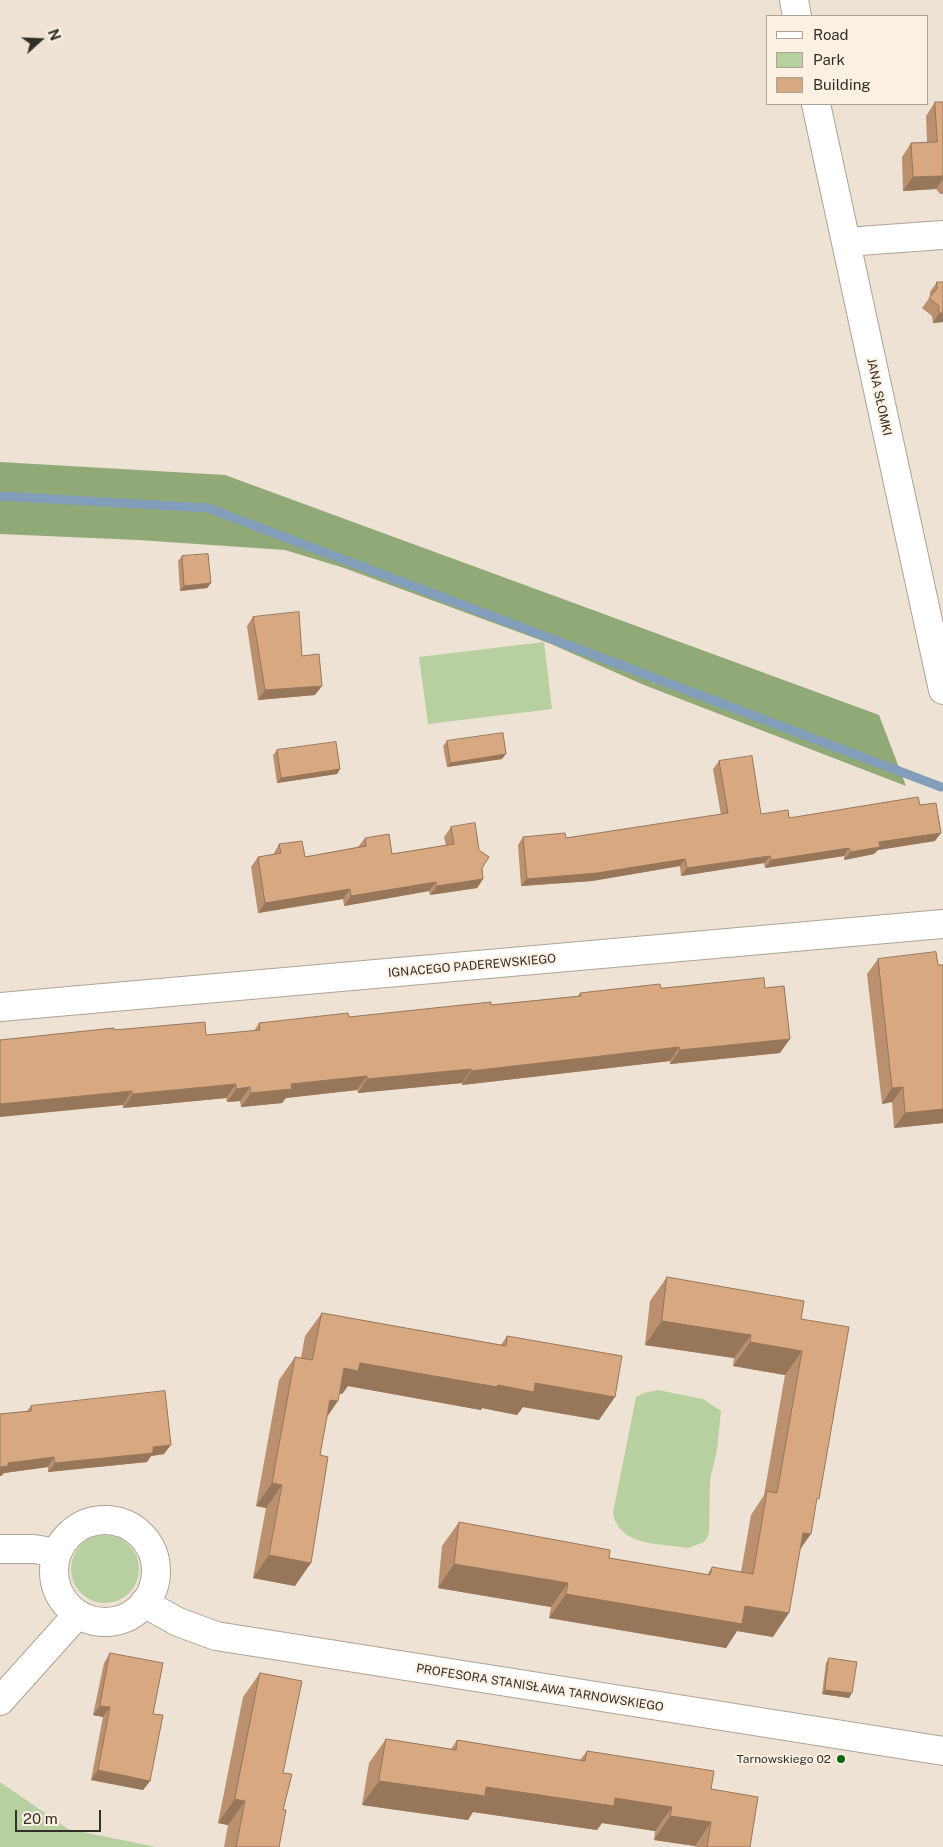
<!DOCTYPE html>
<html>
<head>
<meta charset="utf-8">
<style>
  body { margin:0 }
  #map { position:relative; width:943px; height:1847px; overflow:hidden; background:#ede2d4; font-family:"Public Sans",sans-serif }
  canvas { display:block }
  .legend { position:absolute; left:766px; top:15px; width:162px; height:90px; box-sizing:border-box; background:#fbf0e2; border:1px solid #aba298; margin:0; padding:6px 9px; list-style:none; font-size:15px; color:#322e29 }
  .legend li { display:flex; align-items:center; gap:10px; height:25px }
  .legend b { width:25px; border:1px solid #aba298 }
  .north { position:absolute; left:15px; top:15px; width:50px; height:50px; -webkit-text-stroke:4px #fbf0e2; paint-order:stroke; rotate:70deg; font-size:14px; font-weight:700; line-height:20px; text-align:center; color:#322e29 }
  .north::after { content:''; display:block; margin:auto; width:18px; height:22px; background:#322e29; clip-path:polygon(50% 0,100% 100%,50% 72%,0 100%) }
  .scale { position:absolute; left:15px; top:1810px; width:86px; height:22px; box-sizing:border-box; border:2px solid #322e29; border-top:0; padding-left:6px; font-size:15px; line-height:18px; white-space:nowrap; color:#322e29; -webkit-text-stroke:4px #fbf0e2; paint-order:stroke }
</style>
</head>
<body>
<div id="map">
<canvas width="943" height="1847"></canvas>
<ul class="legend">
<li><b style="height:6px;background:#fff"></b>Road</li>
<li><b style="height:14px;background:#b8d09f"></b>Park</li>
<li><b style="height:14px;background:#d8a881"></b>Building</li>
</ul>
<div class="north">N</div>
<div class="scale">20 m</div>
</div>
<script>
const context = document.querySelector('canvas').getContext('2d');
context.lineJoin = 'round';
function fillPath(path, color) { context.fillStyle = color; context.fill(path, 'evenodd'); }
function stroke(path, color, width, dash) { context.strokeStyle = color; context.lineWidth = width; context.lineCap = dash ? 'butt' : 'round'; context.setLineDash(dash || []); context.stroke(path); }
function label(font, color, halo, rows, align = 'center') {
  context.font = font + ' "Public Sans",sans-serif'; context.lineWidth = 4; context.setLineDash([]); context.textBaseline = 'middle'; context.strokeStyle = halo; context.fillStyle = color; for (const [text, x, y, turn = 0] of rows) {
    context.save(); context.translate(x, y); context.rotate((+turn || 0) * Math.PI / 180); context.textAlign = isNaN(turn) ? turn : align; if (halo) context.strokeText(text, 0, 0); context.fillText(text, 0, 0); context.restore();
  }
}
fillPath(new Path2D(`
  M544,642L552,709L428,724L419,657Z
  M658,1390L703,1399L721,1411L717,1450L710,1480L709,1534L704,1542L688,1548C661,1543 619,1547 613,1513L636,1397L644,1393Z
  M71 1569a34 34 0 1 1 68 0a34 34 0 1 1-68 0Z
  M0,1782L68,1829L156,1847H0Z`), '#b8d09f');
fillPath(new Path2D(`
  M0,462L225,475L879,715L906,786L644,685L551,644L344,568L285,550L138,540L0,534Z`), '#91a976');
stroke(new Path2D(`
  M0,496L208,508L941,787`), '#829ebb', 9);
const minor = new Path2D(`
  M794,0L797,16
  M816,104L943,690
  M846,242L943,235
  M0,1007L943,924
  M54 1571a51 51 0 1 1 102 0a51 51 0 1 1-102 0Z
  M0,1549H34L57,1553
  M144,1603L178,1622L216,1636L943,1751
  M0,1701L78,1614`);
stroke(minor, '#aea396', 30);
stroke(minor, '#fff', 28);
fillPath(new Path2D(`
  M935,102H943V194H940L936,189L903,191L902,157L911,143L927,142L926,116Z
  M937,282H943V322L933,323L932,316L922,308L930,297V292Z
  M182,556L211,583L207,588L180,591L178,561Z
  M253,617L315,695L258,700L247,626Z
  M447,741L502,759L447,767L443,746Z
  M277,750L340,769L337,774L277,783L273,755Z
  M719,761L761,814L789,818L920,805L935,841L878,850L874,854L844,860V856L765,868L764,863L681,876L680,866L592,881L521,886L518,845L523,837L566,838L721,815L713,769Z
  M451,827L482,868L483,879L477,888L430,895L429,891L344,906L343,899L258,913L251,867L258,857L273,855L279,844L305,857L358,847L365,838L392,854L446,845L444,837Z
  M878,959L938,965H943V1123L894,1128L892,1102L882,1104L867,974Z
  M661,988H765L780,1053L670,1064V1061L462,1085V1083L358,1093L357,1090L286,1098L282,1103L241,1107L240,1101L227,1102L226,1098L123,1108L114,1030L206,1035L254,1031L259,1023L349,1017L491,1005L578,996L580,993Z
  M667,1277L801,1319L816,1504L800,1549L773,1637L737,1631L726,1648L549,1618L551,1607L438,1588L442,1546L459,1522L609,1558L707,1575L712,1567L741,1572L751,1515L764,1495L785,1375L733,1366L734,1358L645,1345L650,1301Z
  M322,1313L501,1345L507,1336L599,1420L523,1407L517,1415L482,1408L481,1410L348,1386L342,1394L340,1393L327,1417L295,1586L253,1578L266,1508L256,1506L279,1380L295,1357L301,1358L305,1336Z
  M31,1406L164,1454L151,1456L147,1462L48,1472V1467L4,1473L1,1476H0V1414L27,1411Z
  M110,1653L153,1714L150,1781L143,1790L91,1780L103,1717L93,1715L104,1663Z
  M829,1658L849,1698L822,1694L826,1663Z
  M260,1673L283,1773V1810L279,1847H224L228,1825L218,1823L243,1697Z
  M386,1739L451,1749L457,1740L580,1760L587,1751L711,1789L750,1847H695V1846L654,1840L655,1831L602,1823L597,1830L473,1812L468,1820L362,1805L369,1763Z`), '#ba906f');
fillPath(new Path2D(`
  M943,176V179L936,189L903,191L913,177Z
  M939,313H943V322L933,323Z
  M211,583L207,588L180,591L184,586Z
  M322,686L315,695L258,700L265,690Z
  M506,754L502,759L447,767L450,763Z
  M340,769L337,774L277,783L281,778Z
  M941,833L935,841L878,850L874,854L844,860L850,852L879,842Z
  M849,848L844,856L765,868L771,860Z
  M770,856L764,863L681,876L687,868Z
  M685,859L680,866L592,881L521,886L527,879Z
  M483,879L477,888L430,895L437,886Z
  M436,882L429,891L344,906L351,896Z
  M350,889L343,899L258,913L265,903Z
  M790,1039L780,1053L670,1064L680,1050Z
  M679,1047L670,1061L462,1085L471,1071Z
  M471,1069L462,1083L358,1093L367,1079Z
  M367,1076L357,1090L286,1098L282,1103L241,1107L251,1093L291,1084Z
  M236,1084L226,1098L123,1108L133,1094Z
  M250,1087L240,1101L227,1102L236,1089Z
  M903,1087L892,1102L882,1104L892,1088Z
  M132,1091L123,1105L0,1117V1104Z
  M943,1109V1123L894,1128L905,1113Z
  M662,1321L751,1335L734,1358L645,1345Z
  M750,1342L802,1351L785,1375L733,1366Z
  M360,1363L498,1385L535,1383L615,1397L599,1420L523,1407L517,1415L482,1408L481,1410L348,1386L342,1394L328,1391L344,1368Z
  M330,1400L338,1401L322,1424Z
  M171,1445L164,1454L151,1456L147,1462L48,1472L55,1463L153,1447Z
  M54,1457L48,1467L4,1473L1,1476H0V1467L8,1463Z
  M272,1483L282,1485L266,1508L256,1506Z
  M803,1533L811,1534L794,1558Z
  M269,1555L311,1563L295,1586L253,1578Z
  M454,1564L568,1583L551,1607L438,1588Z
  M566,1594L745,1606L789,1613L773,1637L737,1631L726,1648L549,1618Z
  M825,1690L852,1693L849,1698L822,1694Z
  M100,1706L110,1707L103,1717L93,1715Z
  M98,1770L150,1781L143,1790L91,1780Z
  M379,1781L486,1787L615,1798L672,1807L655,1831L602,1823L597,1830L473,1812L468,1820L362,1805Z
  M235,1799L245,1801L228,1825L218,1823Z
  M670,1816L711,1822L695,1846L654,1840Z`), '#97765a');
const building = new Path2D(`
  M935,102H943V176L913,177L911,143L937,142Z
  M937,282H943V313H939V306L929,298L937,289Z
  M208,554L211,583L184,586L182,556Z
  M299,612L302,656L319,654L322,686L265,690L253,617Z
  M503,733L506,754L450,763L447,741Z
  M336,742L340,769L281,778L277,750Z
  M752,756L761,814L788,810L789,818L918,797L920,805L936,803L941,833L879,842L880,847L850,852L849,848L771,860L770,856L687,868L685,859L597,873L527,879L523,837L565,833L566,838L728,813L719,761Z
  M475,823L479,850L489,857L482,868L483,879L437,886L436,882L351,896L350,889L265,903L258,857L281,853L279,844L302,841L305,857L366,846L365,838L389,834L392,854L454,844L451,827Z
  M936,952L938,965H943V1109L905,1113L903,1087L892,1088L878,959Z
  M764,978L765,988L784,986L790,1039L680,1050L679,1047L471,1071V1069L367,1079V1076L291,1084L292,1089L251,1093L250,1087L236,1089V1084L133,1094L132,1091L0,1104V1040L114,1028V1030L205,1022L206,1035L260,1030L259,1023L348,1013L349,1017L491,1002V1005L581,996L580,993L660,984L661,988Z
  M667,1277L804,1301L801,1319L849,1327L819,1499L817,1498L811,1534L803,1533L789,1613L745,1606L742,1624L566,1594L568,1583L454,1564L459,1522L610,1550L609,1558L710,1575L712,1567L753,1574L767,1491L777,1493L802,1351L750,1342L751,1335L662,1321Z
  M322,1313L506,1346L507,1336L622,1356L615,1397L535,1383L534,1392L498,1385L497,1387L360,1363L358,1371L344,1368L338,1401L330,1400L320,1455L328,1457L311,1563L269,1555L282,1485L272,1483L295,1357L312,1360Z
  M165,1391L171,1445L153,1447V1453L55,1463L54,1457L8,1463V1466L0,1467V1414L31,1411V1406Z
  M110,1653L163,1663L153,1714L163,1715L150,1781L98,1770L110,1707L100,1706Z
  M829,1658L857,1662L852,1693L825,1690Z
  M260,1673L302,1681L283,1773L292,1774L283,1810H286L279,1847H236L245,1801L235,1799Z
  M386,1739L456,1750L457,1740L585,1761L587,1751L714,1771L711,1789L758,1797L750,1847H707L711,1822L670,1816L672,1807L615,1798L614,1806L486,1787L485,1796L379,1781Z`);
fillPath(building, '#d8a881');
stroke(building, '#97765a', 1);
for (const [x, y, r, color] of [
  [841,1759,5,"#0d6810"]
]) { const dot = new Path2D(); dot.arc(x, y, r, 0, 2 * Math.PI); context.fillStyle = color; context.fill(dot); stroke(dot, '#fbf0e2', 2); }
label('12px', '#322e29', '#fbf0e2', [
  ["JANA SŁOMKI",879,397,78],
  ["IGNACEGO PADEREWSKIEGO",472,966,-5],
  ["PROFESORA STANISŁAWA TARNOWSKIEGO",540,1688,9]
]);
label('12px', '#322e29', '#fbf0e2', [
  ["Tarnowskiego 02",831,1759]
], 'right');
</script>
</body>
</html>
